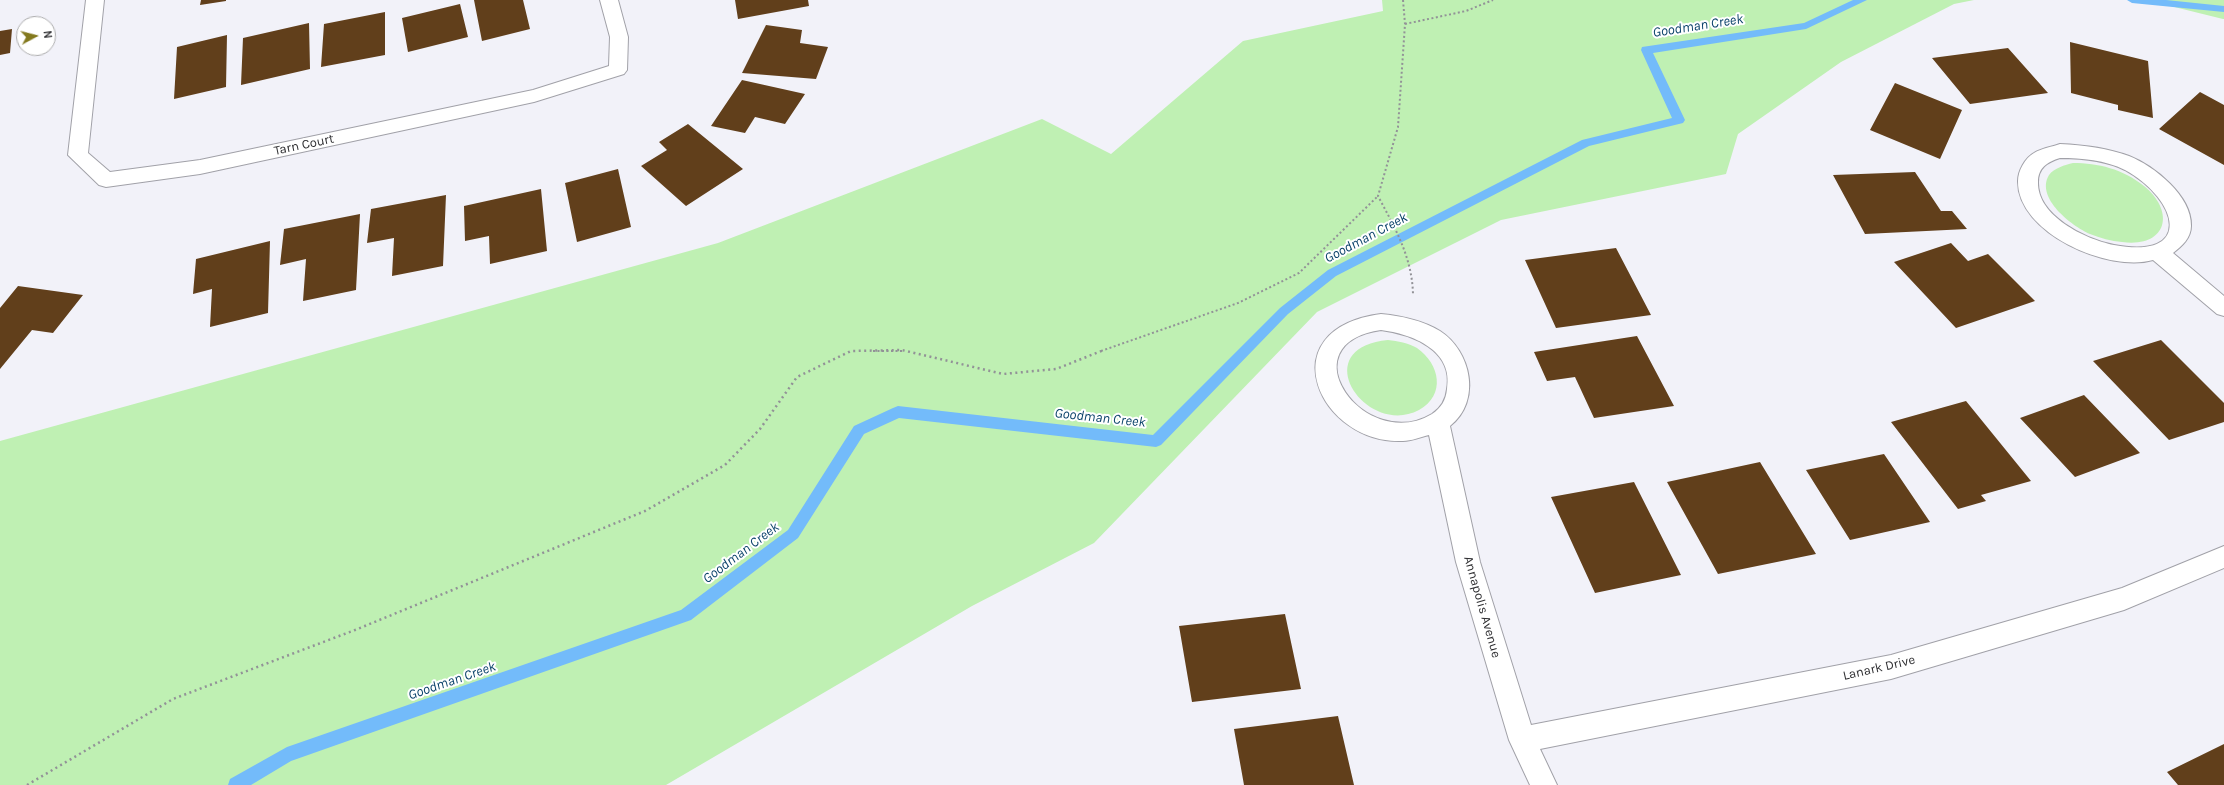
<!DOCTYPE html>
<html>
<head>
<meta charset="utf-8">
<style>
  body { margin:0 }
  #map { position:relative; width:2224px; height:785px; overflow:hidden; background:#f2f2f9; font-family:Karla,sans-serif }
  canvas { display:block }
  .north { position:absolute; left:16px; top:16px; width:40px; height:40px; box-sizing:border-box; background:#fff; border:1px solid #acacad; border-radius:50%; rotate:83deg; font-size:11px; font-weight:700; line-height:16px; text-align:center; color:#2f2f32 }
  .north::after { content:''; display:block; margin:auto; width:14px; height:18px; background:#83791e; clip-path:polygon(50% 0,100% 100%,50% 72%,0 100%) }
</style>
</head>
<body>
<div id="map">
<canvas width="2224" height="785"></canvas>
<div class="north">N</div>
</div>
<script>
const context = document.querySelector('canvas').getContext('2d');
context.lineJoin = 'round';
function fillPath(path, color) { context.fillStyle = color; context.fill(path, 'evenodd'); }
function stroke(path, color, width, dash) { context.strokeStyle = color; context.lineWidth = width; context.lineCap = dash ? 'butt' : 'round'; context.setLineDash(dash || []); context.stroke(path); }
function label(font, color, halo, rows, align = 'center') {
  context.font = font + ' Karla,sans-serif'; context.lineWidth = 4; context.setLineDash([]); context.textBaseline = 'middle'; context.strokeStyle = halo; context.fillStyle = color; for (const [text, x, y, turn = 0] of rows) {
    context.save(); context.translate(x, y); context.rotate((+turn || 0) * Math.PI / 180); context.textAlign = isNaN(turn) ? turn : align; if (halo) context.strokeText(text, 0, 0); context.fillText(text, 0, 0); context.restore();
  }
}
fillPath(new Path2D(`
  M1382,0H1974L1954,4L1841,62L1738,134L1726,174L1501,220L1317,312L1094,543L972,606L666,785H0V441L718,243L1042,119L1111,154L1243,41L1383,11Z
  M2146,0H2224V19H2223Z
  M2073,163C2098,163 2123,169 2144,186C2176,212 2167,248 2122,242C2111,241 2100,238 2090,234C2072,226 2035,198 2049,175C2054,168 2065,165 2073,163Z
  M1388,340C1398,341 1408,343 1417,348C1440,364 1446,395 1419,410C1366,438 1305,348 1388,340Z`), '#bff0b3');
fillPath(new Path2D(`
  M1853,0H1867L1806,29L1653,53L1685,120L1683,123L1589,146L1336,276L1288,314L1161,445L1156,447L899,418L864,434L798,538L691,620L291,761L251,785H228L230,779L287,747L681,610L788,530L854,426L893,408L898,406L1153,435L1280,308L1328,270L1582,140L1672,118L1641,50L1642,47L1804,23Z
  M2127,0H2166L2224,6V12L2132,3Z`), '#73bbfa');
fillPath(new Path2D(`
  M201,0H226V1L200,5Z
  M474,0H523L530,29L482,41Z
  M735,0H808L809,6L738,19Z
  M460,4L468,37L408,52L402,18Z
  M385,12V55L321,67L324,24Z
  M309,23L310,69L241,85L243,38Z
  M766,25L802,30L800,43L828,47L816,79L742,73Z
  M12,29L10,53L0,55V31Z
  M227,35L226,87L174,99L177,47Z
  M2070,42L2148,61L2153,118L2118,110V105L2071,93Z
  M2008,48L2048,93L1970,104L1932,58Z
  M742,80L805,94L785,124L755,117L745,133L711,126Z
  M1895,83L1962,110L1940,159L1870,130Z
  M2200,92L2224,105V165L2159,129Z
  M688,124L743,169L686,206L641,166L667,150L659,142Z
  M618,169L631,227L577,242L565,183Z
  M1915,172L1941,211H1952L1967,229L1865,234L1833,175Z
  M541,189L547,251L490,264L489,236L465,241L464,206Z
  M446,195L443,266L392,276L394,238L367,243L371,209Z
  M360,214L356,290L303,301L306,259L280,265L284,229Z
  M270,241L268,313L210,327L212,289L193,294L196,259Z
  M1951,243L1968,261L1988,254L2035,301L1956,328L1894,262Z
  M1616,248L1651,315L1556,328L1525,260Z
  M18,286L83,295L53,333L32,330L0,369V308Z
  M1637,336L1674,406L1594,418L1575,377L1547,381L1534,352Z
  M2161,340L2224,403V422L2169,440L2093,361Z
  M2084,395L2140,453L2075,477L2020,418Z
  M1966,401L2031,481L1981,495L1986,501L1958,509L1891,422Z
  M1884,454L1930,522L1850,540L1806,470Z
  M1760,462L1816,554L1718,574L1667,482Z
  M1634,482L1681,575L1595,593L1551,497Z
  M1285,614L1301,689L1192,702L1179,626Z
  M1338,716L1354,785H1244L1234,729Z
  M2224,744V785H2178L2167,772Z`), '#613f1b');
const street = new Path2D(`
  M86,0H104L88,153L110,172L200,160L533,90L609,66L610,37L600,0H618L628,37L627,70L624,74L534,102L200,174L106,187L99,185L68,155Z
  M2060,144C2084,145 2107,148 2129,156C2154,166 2192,196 2191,226C2191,238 2182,246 2173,253L2224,296V316L2217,314L2153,260C2109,273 2017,233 2018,181C2018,171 2025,158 2034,153C2042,148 2052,147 2060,144ZM2060,158C2082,158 2105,160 2125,170C2179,200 2194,260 2114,245C2085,239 2037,216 2038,182C2038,168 2047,162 2060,158Z
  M1381,314C1401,316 1422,320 1440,331C1471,351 1482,401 1450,426L1480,562L1531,725L1891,655L2122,588L2224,546V568L2124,610L1891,679L1540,749L1557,785H1530L1509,740L1456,562L1429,435C1421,437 1411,441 1403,441C1320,445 1267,329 1381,314ZM1381,330C1412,334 1454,350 1447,389C1446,400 1441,408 1432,414C1365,454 1285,344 1381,330Z`);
stroke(street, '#a1a1a8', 2);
stroke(new Path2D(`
  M1403,0L1405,24L1398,127L1378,196C1395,228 1412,257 1413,294
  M1405,24L1466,11L1493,0
  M873,351H904
  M1101,351L1238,303L1299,273L1378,196`), '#929297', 2, [2, 2.5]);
stroke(new Path2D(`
  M27,785L173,699L355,630L645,511L725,465L760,429L797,377L851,351L902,350L1003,374L1056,369L1104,350`), '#929297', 2.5, [2, 3.5]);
fillPath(street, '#fff');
label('13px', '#2f2f32', '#fff', [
  ["Tarn Court",304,145,-12],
  ["Annapolis Avenue",1482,607,74],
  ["Lanark Drive",1879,668,-13]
]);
label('italic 14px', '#0a426a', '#fff', [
  ["Goodman Creek",1698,26,-9],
  ["Goodman Creek",1366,238,-28],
  ["Goodman Creek",1100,418,6],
  ["Goodman Creek",741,553,-37],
  ["Goodman Creek",452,681,-19]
]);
</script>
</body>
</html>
